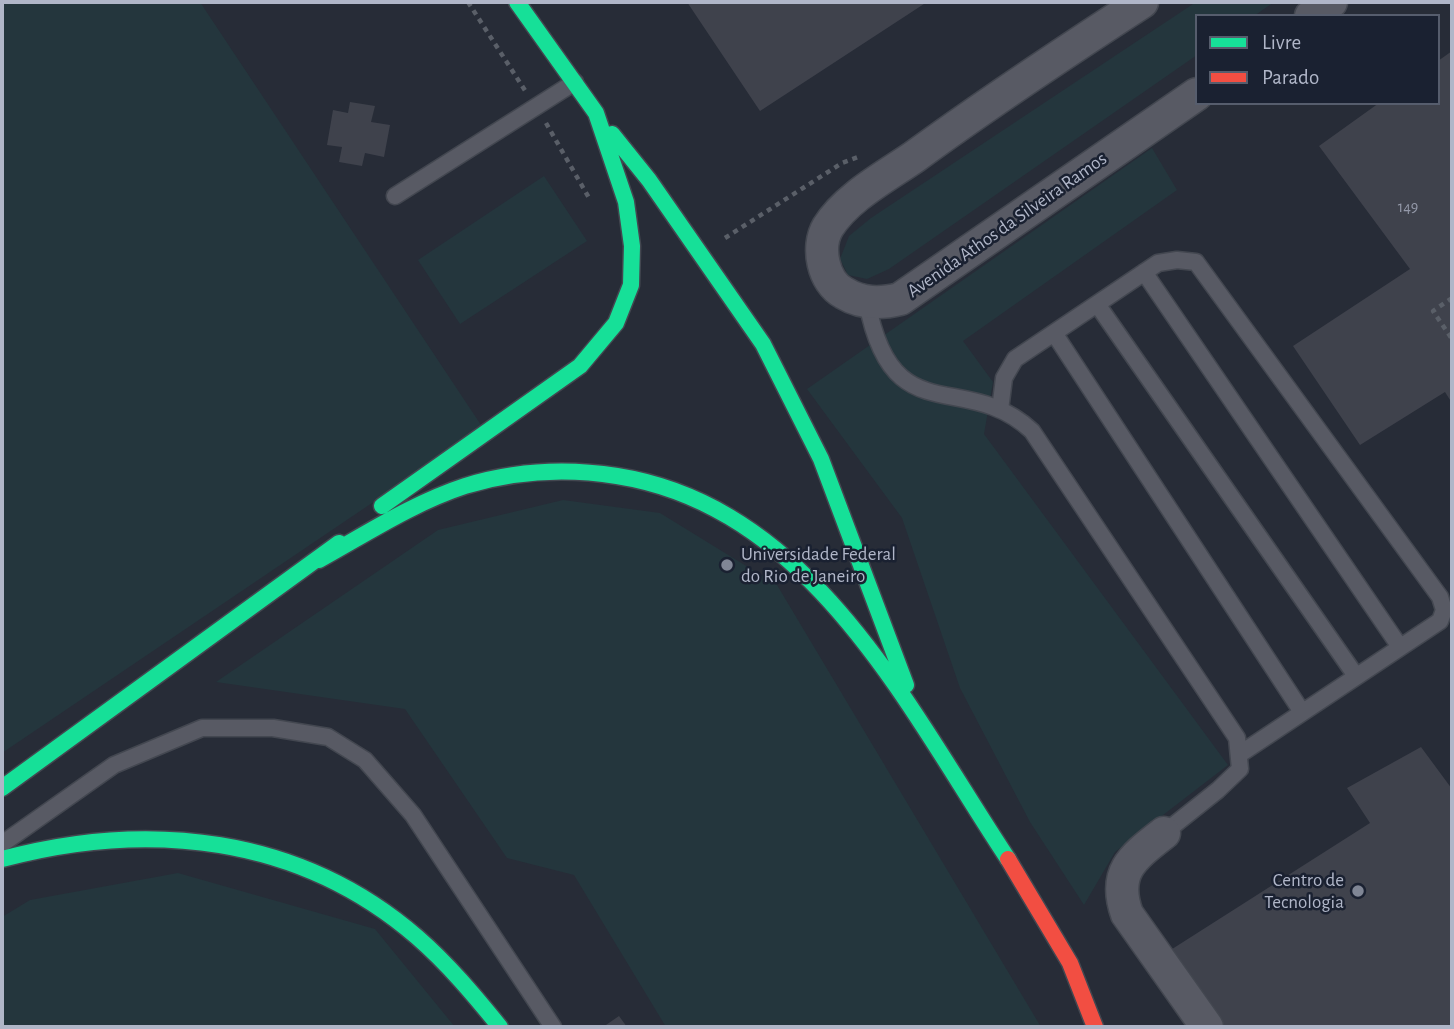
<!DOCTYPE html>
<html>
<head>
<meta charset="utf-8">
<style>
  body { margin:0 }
  #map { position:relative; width:1454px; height:1029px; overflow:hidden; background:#272c37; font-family:"Alegreya Sans",sans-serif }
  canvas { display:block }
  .frame { position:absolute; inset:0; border:4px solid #b0b6c8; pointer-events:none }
  .legend { position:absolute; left:1195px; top:14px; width:245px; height:91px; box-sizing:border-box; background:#1a2131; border:2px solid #565d6d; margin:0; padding:9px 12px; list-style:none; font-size:21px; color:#b0b6c8 }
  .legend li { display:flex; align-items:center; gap:14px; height:35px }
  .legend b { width:35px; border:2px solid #565d6d }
</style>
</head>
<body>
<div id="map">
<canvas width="1454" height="1029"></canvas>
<div class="frame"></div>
<ul class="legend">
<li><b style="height:9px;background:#16e098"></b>Livre</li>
<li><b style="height:9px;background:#f24e42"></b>Parado</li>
</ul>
</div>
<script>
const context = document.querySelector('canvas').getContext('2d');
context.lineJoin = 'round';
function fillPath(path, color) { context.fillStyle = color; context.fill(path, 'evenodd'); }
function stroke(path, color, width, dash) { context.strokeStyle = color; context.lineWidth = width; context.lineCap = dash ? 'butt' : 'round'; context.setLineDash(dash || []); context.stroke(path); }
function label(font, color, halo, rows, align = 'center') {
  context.font = font + ' "Alegreya Sans",sans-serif'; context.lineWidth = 5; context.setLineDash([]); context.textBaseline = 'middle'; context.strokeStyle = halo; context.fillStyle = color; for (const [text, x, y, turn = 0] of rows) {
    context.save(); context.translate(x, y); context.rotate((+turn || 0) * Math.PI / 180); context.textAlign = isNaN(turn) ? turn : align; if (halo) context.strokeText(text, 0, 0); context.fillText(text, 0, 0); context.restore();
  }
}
fillPath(new Path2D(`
  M2,2H200L483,428L2,753Z
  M1196,2H1274L1254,16H1197V55L889,269L867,279L848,275L840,259L849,236L871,218Z
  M1152,148L1177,190L963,341L993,382L984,434L1228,765L1115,852L1084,905L1030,822L960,688L902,518L807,389Z
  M544,176L587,241L460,324L418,260Z
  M563,500L660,513L777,585L1041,1027H666L574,875L507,858L405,709L216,682L438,530Z
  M178,873L375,929L455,1027H2V917L30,900Z`), '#24363d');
fillPath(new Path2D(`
  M687,2H927L760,111Z
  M1452,51V403L1445,392L1360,445L1293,346L1410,269L1319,146L1379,103H1438V61Z
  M350,102L375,106L371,122L390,125L384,157L365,153L362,166L339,162L342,147L327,145L333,110L348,113Z
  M1421,747L1452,789V1027H1209L1158,958L1370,823L1347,788Z
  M619,1016L627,1027H603Z`), '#3f424c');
const lane = new Path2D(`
  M395,196L575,82
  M1144,272L1400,647
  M867,302C892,435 964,368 1032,431L1237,738L1240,769L1218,790L1164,833
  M1097,304L1356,676
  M1054,333L1302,712
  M1000,410L1004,378L1015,359L1158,263L1177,260L1196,262L1440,597L1444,610L1440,621L1240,754
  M2,844L114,765L202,728H273L328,737L365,760L413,815L553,1027`);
const street = new Path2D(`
  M1142,2C1065,52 988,103 914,157C885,177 847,197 828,227C816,247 823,282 844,293C862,304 880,304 900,299L1197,94
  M1311,16L1331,2
  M1164,833C1133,857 1112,872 1127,914L1207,1027`);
const fast = new Path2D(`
  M517,2L596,113
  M612,134L649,180L763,344L821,459L906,685
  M382,506L580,366L616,323L631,285L632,246L626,202L596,113
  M319,560C366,534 413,503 465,486C514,471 566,468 617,476C813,507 909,710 1008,859
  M2,788L339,543
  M2,859C148,820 299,835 417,937C448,964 474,995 500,1027`);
const jam = new Path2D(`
  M1008,859L1070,963L1095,1027`);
stroke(lane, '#434750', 19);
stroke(street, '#434750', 35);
stroke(fast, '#434750', 19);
stroke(jam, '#434750', 19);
stroke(new Path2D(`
  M468,2L526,92
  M546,123L589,198
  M725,238L842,163L861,156
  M1452,298L1433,311L1452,339`), '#5a5f68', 4.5, [5, 5]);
stroke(lane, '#585a64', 16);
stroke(street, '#585a64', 32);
stroke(fast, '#16e098', 16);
stroke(jam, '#f24e42', 16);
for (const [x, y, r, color] of [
  [727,565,7,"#808695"],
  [1358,891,7,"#808695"]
]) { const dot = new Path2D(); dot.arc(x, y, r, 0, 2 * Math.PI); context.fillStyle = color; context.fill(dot); stroke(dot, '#1a2131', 2.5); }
label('16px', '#9499a9', null, [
  ["149",1408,207]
]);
label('19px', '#b0b6c8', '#1a2131', [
  ["Avenida Athos da Silveira Ramos",1007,225,-35]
]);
label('19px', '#b0b6c8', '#1a2131', [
  ["Universidade Federal",741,554],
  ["do Rio de Janeiro",741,576],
  ["Centro de",1344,880,"right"],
  ["Tecnologia",1344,902,"right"]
], 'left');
</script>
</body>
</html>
